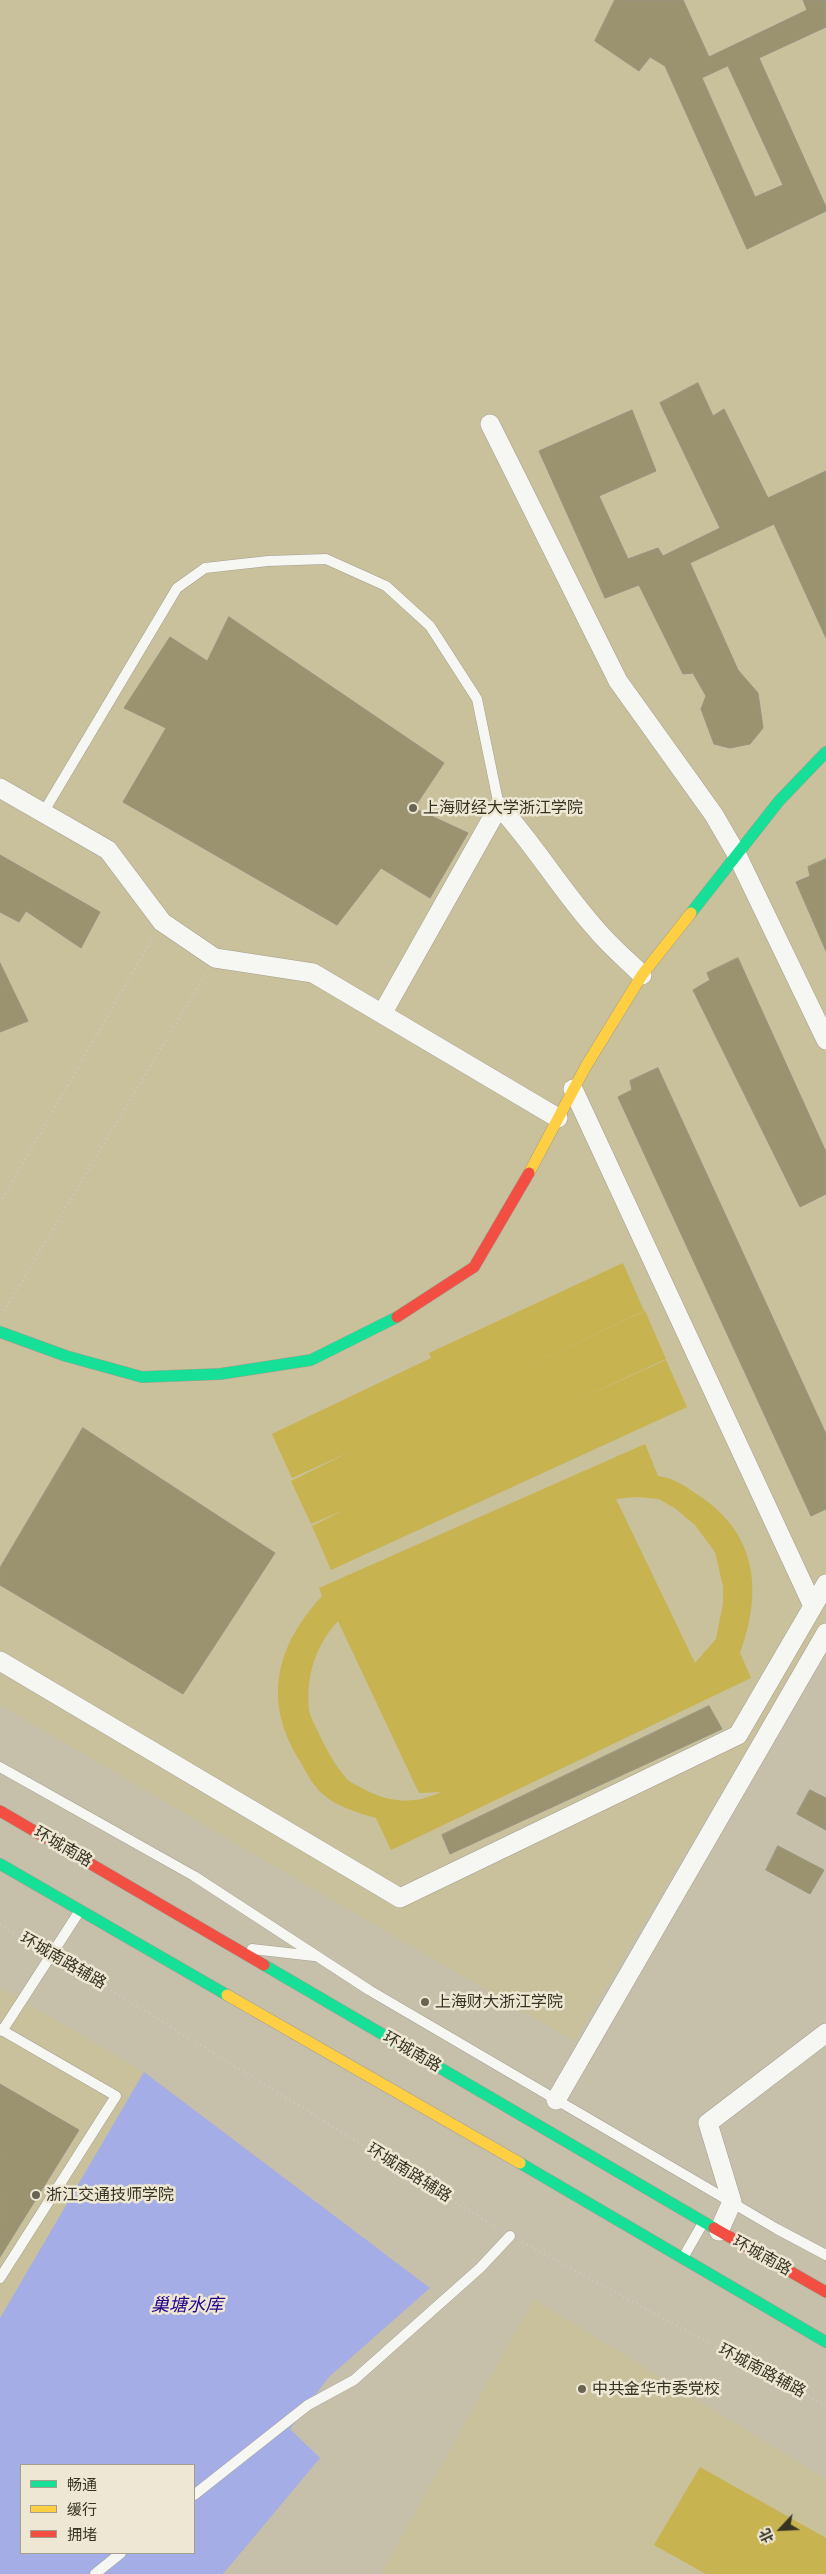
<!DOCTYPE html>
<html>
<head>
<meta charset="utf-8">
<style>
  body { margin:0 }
  #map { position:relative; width:826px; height:2574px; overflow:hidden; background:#c6c0aa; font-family:Karla,"Noto Sans SC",sans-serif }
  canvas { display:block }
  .legend { position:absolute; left:20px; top:2464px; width:175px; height:90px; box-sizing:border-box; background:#ede7d3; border:1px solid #a49f8d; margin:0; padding:6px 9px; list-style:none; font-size:15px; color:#373323 }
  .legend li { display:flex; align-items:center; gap:10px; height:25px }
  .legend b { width:25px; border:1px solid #a49f8d }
  .north { position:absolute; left:756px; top:2504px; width:50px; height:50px; -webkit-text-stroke:4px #ede7d3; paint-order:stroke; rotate:245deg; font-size:14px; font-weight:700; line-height:20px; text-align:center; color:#373323 }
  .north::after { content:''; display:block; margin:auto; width:18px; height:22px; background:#373323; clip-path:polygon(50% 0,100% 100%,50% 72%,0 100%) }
</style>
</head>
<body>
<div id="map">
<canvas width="826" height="2574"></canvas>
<ul class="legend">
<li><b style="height:6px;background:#16e098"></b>畅通</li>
<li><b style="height:6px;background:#ffcf43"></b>缓行</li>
<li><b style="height:6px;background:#f24e42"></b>拥堵</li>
</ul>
<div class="north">北</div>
</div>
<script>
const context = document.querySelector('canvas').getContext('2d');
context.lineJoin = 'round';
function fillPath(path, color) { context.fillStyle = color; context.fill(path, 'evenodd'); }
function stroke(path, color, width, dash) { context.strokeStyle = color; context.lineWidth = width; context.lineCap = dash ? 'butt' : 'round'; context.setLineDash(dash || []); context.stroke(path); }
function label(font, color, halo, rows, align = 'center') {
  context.font = font + ' Karla,"Noto Sans SC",sans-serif'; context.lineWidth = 5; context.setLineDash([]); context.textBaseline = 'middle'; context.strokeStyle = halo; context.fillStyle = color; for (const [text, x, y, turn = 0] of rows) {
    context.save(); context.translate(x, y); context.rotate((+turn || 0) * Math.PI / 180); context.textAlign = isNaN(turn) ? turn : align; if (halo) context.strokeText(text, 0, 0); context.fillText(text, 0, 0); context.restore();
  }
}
fillPath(new Path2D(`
  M0,0H826V1617L574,2041L0,1705Z
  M0,1987L144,2072L0,2318Z
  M534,2299L826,2479V2574H381Z`), '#c9c09c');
fillPath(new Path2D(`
  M623,1263L644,1311L451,1402L645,1311L666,1359L569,1404L666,1360L687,1407L331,1570L312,1526L344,1510L311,1524L291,1481L352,1451L292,1478L272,1434L431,1358L429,1353Z
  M645,1444L658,1476C674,1478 685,1486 698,1495C757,1533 763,1591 740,1653L751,1678L391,1850L376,1818C356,1812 330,1805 316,1787C310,1780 305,1770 300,1761C262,1701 276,1646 322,1596L319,1588ZM636,1497L659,1499L676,1509L695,1525L715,1552L723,1586V1604L716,1639L695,1663L616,1499ZM338,1621L419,1793L441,1792C414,1805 389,1803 362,1788C357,1785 350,1783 346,1778C336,1766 327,1751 320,1736C317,1728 309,1717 309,1708C306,1675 316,1645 338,1621Z
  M700,2467L826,2538V2574H706L654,2545Z`), '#c7b34f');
fillPath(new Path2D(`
  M144,2072L430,2288L329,2377L290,2429L320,2458L223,2574H0V2318ZM21,2465H194V2553H21Z`), '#a4ade5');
const building = new Path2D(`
  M615,0H683L709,57L807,10L803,0H826V27L759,58L826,207V211L747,249L665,66L650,57L639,71L595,41ZM728,66L783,185L755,197L702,78Z
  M698,383L713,416L724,409L768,498L826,471V638L774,524L690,563L738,670L758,693L763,728L750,744L730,748L714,744L701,709L706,696L693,673L683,674L639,585L605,598L539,451L632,410L656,471L599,496L628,559L658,548L663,556L720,528L660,403Z
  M229,617L444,763L414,808L468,833L430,898L381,868L337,925L123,802L166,728L124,708L170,637L207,661Z
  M0,855L100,912L81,948L26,911L19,922L0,912Z
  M826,859V951L796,882L810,876L808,867Z
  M738,958L826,1152V1194L800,1207L693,990L710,980L707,973Z
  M0,963L28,1021L0,1032Z
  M658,1068L826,1434V1509L811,1516L618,1097L632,1090L630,1081Z
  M83,1428L275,1553L183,1694L0,1585V1568Z
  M709,1706L722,1729L450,1854L442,1835Z
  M810,1790L826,1798V1830L797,1814Z
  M778,1846L824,1870L810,1894L766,1870Z
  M0,2084L79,2130L0,2257Z`);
fillPath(building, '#9b9370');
stroke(building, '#989382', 1);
const lane = new Path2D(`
  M43,813L177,588L205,568L268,561L326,559L386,586L430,626L477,699L499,806
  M0,1767L194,1876L369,1990L777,2229L826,2255
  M252,1949L314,1956
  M0,2029L116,2096L0,2278
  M2,2031L79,1912
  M684,2256L703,2223
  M194,2495L308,2405L354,2380L480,2268L510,2236
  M95,2574L121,2553`);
const street = new Path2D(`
  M490,424L618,681L714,815L736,853L826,1040
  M0,788L108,850L162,922L215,958L313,973L558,1118
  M382,1014L499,806C534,844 561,890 596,929C610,946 627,960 642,975
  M573,1089L813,1606
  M0,1661L400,1898L738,1735L826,1584
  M556,2100L826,1633
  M719,2231L732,2202L708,2123L826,2033`);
const fast = new Path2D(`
  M691,913L779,801L826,752
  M0,1332L66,1356L142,1377L220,1374L311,1360L397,1317
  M0,1864L227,1995
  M264,1965L714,2228
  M520,2163L826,2342`);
const slow = new Path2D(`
  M529,1173L586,1066L642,975L691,913
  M227,1995L520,2163`);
const jam = new Path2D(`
  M397,1317L474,1267L529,1173
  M0,1811L264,1965
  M714,2228L826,2292`);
stroke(lane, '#a39f8e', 11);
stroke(street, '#a39f8e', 20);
stroke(fast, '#a39f8e', 12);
stroke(slow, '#a39f8e', 12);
stroke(jam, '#a39f8e', 12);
stroke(new Path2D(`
  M0,1203L153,937
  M4,1311L206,973
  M0,1925L41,1948
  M64,1961L499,2229
  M522,2242L826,2406`), '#c9c8c2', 3, [1, 4]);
stroke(lane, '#f6f6f2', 10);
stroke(street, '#f6f6f2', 19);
stroke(fast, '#16e098', 11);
stroke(slow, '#ffcf43', 11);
stroke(jam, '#f24e42', 11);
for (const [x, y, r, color] of [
  [413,808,5,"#696452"],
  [425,2002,5,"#696452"],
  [36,2195,5,"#696452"],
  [582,2389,5,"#696452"]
]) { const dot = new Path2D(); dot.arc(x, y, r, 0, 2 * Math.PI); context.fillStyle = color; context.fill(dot); stroke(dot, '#ede7d3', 2); }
label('16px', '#373323', '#ede7d3', [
  ["上海财经大学浙江学院",423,808],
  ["上海财大浙江学院",435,2002],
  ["浙江交通技师学院",46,2195],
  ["中共金华市委党校",592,2389]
], 'left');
label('16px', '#373323', '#ede7d3', [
  ["环城南路",63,1847,30],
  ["环城南路辅路",63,1961,30],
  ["环城南路",412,2052,30],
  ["环城南路辅路",409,2173,32],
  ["环城南路",762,2256,29],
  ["环城南路辅路",762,2371,28]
]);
label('italic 18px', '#22018d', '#ede7d3', [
  ["巢塘水库",187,2306]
]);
</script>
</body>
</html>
